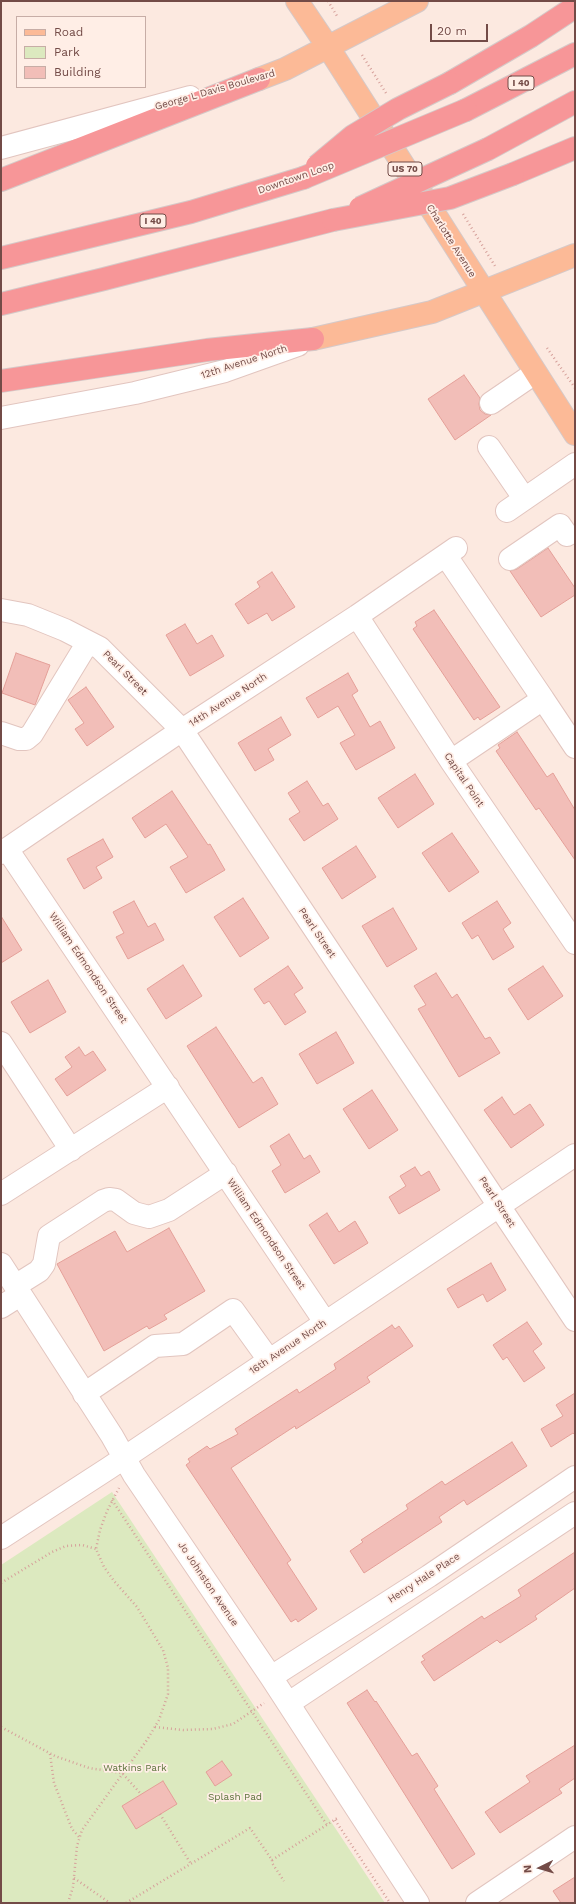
<!DOCTYPE html>
<html>
<head>
<meta charset="utf-8">
<style>
  body { margin:0 }
  #map { position:relative; width:576px; height:1904px; overflow:hidden; background:#fce9e0; font-family:"Work Sans",sans-serif }
  canvas { display:block }
  .frame { position:absolute; inset:0; border:2px solid #734b47; pointer-events:none }
  .legend { position:absolute; left:16px; top:16px; width:130px; height:72px; box-sizing:border-box; background:#ffeee6; border:1px solid #c7ada6; margin:0; padding:5px 7px; list-style:none; font-size:12px; color:#734b47 }
  .legend li { display:flex; align-items:center; gap:8px; height:20px }
  .legend b { width:20px; border:1px solid #c7ada6 }
  .north { position:absolute; left:520px; top:1848px; width:40px; height:40px; -webkit-text-stroke:3px #ffeee6; paint-order:stroke; rotate:265deg; font-size:11px; font-weight:700; line-height:16px; text-align:center; color:#734b47 }
  .north::after { content:''; display:block; margin:auto; width:14px; height:18px; background:#734b47; clip-path:polygon(50% 0,100% 100%,50% 72%,0 100%) }
  .scale { position:absolute; left:430px; top:24px; width:58px; height:18px; box-sizing:border-box; border:2px solid #734b47; border-top:0; padding-left:5px; font-size:12px; line-height:14px; white-space:nowrap; color:#734b47; -webkit-text-stroke:3px #ffeee6; paint-order:stroke }
</style>
</head>
<body>
<div id="map">
<canvas width="576" height="1904"></canvas>
<div class="frame"></div>
<ul class="legend">
<li><b style="height:5px;background:#fcba97"></b>Road</li>
<li><b style="height:11px;background:#dce9bf"></b>Park</li>
<li><b style="height:11px;background:#f2beb8"></b>Building</li>
</ul>
<div class="north">N</div>
<div class="scale">20 m</div>
</div>
<script>
const g = document.querySelector('canvas').getContext('2d');
g.lineJoin = 'round';
function fillPath(path, color) { g.fillStyle = color; g.fill(path, 'evenodd'); }
const poly = rows => new Path2D(rows.map(r => 'M' + r).join(''));
function trace(path, color, width, dash) { g.strokeStyle = color; g.lineWidth = width; g.lineCap = dash ? 'butt' : 'round'; g.setLineDash(dash || []); g.stroke(path); }
function drawText(font, color, halo, rows, align = 'center') {
  g.font = font + ' "Work Sans",sans-serif'; g.lineWidth = 3.5; g.setLineDash([]); g.textBaseline = 'middle'; g.strokeStyle = halo; g.fillStyle = color; for (const [text, x, y, turn = 0] of rows) {
    g.save(); g.translate(x, y); g.rotate((+turn || 0) * Math.PI / 180); g.textAlign = isNaN(turn) ? turn : align; if (halo) g.strokeText(text, 0, 0); g.fillText(text, 0, 0); g.restore();
  }
}
const green = poly([
  [112,1492,385,1903,1,1903,1,1565]
]);
const building = poly([
  [464,375,480,398,479,404,480,410,485,414,491,415,455,440,428,399,464,375],
  [548,548,575,588,575,595,541,617,510,571,517,569,548,548],
  [272,572,295,607,272,621,267,613,248,624,235,604,260,587,257,582,272,572],
  [434,610,500,707,480,720,478,717,474,720,413,629,417,626,415,622,434,610],
  [185,624,197,644,212,635,224,656,190,676,166,635,185,624],
  [16,653,50,665,35,705,2,693,16,653],
  [348,673,358,691,352,695,370,727,380,721,395,748,356,770,340,743,355,735,338,706,318,718,306,698,348,673],
  [86,687,114,727,87,746,75,729,84,723,68,700,86,687],
  [281,717,291,735,268,749,274,760,255,771,238,743,281,717],
  [517,732,547,777,553,773,575,810,575,860,539,808,536,810,496,751,500,748,498,745,517,732],
  [415,774,434,804,398,828,378,798,415,774],
  [307,781,323,806,328,803,338,819,304,841,289,819,300,812,288,793,307,781],
  [172,791,208,845,210,844,225,870,186,893,170,867,188,857,166,824,145,838,132,818,172,791],
  [452,833,479,872,449,892,422,853,452,833],
  [103,839,113,857,96,867,102,878,84,889,67,859,103,839],
  [356,846,376,877,342,899,322,868,356,846],
  [243,898,269,938,240,957,214,917,243,898],
  [134,901,148,927,155,923,164,940,128,959,116,937,124,933,113,912,134,901],
  [497,901,511,923,503,929,514,947,493,960,478,935,472,939,462,923,497,901],
  [393,908,417,949,387,967,362,926,393,908],
  [1,916,22,950,1,963,1,916],
  [183,965,202,996,166,1019,147,989,183,965],
  [288,966,303,988,294,994,306,1012,285,1025,269,1001,264,1004,254,989,288,966],
  [543,966,563,996,528,1020,508,989,543,966],
  [436,973,452,998,457,994,485,1039,490,1037,500,1053,459,1077,418,1009,426,1005,414,986,436,973],
  [48,980,66,1012,30,1033,11,1002,48,980],
  [216,1027,253,1083,262,1077,278,1104,239,1128,187,1046,216,1027],
  [336,1032,354,1063,317,1084,299,1054,336,1032],
  [79,1047,85,1056,93,1051,106,1070,67,1096,55,1079,72,1067,65,1057,79,1047],
  [372,1090,398,1130,369,1149,343,1109,372,1090],
  [502,1097,514,1115,530,1104,544,1125,511,1148,484,1110,502,1097],
  [289,1134,304,1159,310,1155,320,1172,285,1193,272,1171,281,1165,270,1146,289,1134],
  [415,1167,421,1176,429,1171,440,1190,399,1214,389,1197,406,1186,400,1176,415,1167],
  [327,1213,339,1232,355,1221,368,1243,334,1264,309,1225,327,1213],
  [169,1228,205,1291,164,1315,167,1319,149,1329,147,1326,104,1351,57,1264,115,1231,127,1252,169,1228],
  [491,1263,506,1290,487,1302,483,1294,458,1308,447,1289,491,1263],
  [527,1322,542,1344,533,1351,545,1368,524,1382,507,1357,503,1360,493,1345,527,1322],
  [392,1325,395,1329,399,1326,413,1346,367,1377,370,1382,296,1429,295,1426,231,1468,291,1560,287,1563,317,1609,298,1622,296,1619,291,1622,186,1465,190,1462,188,1459,207,1446,210,1449,238,1434,235,1429,297,1389,299,1393,336,1369,334,1364,392,1325],
  [575,1393,575,1435,573,1433,551,1447,541,1429,563,1416,556,1405,575,1393],
  [512,1442,527,1466,467,1505,464,1500,439,1517,442,1522,364,1573,350,1551,363,1542,361,1540,408,1509,406,1505,442,1481,445,1485,512,1442],
  [575,1552,575,1588,535,1616,537,1619,500,1643,497,1640,434,1681,421,1662,425,1660,422,1656,482,1616,484,1619,521,1596,518,1590,575,1552],
  [367,1690,375,1702,376,1701,412,1756,417,1753,438,1786,434,1789,475,1854,452,1869,347,1703,367,1690],
  [575,1745,575,1778,559,1789,562,1793,500,1833,485,1812,530,1782,526,1776,575,1745],
  [222,1761,232,1775,215,1786,206,1772,222,1761],
  [163,1781,177,1804,136,1829,122,1806,163,1781],
  [575,1877,575,1903,561,1903,553,1891,575,1877]
]);
const path = poly([
  [328,1,337,16],
  [362,55,386,93],
  [463,214,495,266],
  [547,348,575,388],
  [112,1500,327,1825],
  [1,1583,52,1552,66,1546,82,1545,96,1549],
  [1,1727,55,1756,89,1768,122,1773,141,1794],
  [155,1727,183,1730,213,1729,233,1724,264,1703],
  [50,1754,54,1783,72,1829,79,1837],
  [160,1814,191,1864],
  [335,1820,390,1903],
  [272,1860,339,1817],
  [74,1878,110,1903],
  [68,1903,73,1887,77,1846,82,1830,147,1740,159,1720,168,1694,168,1668,163,1650,137,1607,114,1581,104,1567,96,1549,100,1530,107,1511,119,1488],
  [126,1903,250,1828,272,1860,272,1863,284,1881]
]);
const minor = poly([
  [1,148,190,97],
  [491,403,535,373],
  [1,418,135,393,225,371,298,345],
  [489,447,524,498],
  [507,511,575,464],
  [446,556,543,699,451,761],
  [510,559,560,525,567,535],
  [1,610,28,615,65,630,100,648,182,730,575,1320],
  [357,616,451,761,575,943],
  [543,699,575,747],
  [1,733,19,739,26,739,32,734,88,642],
  [7,849,325,1322],
  [1,853,182,730,357,616,456,548],
  [1,1043,71,1150],
  [1,1194,168,1087],
  [1,1264,112,1436,134,1475,271,1677,418,1903],
  [15,1286,39,1271,44,1264,49,1236,103,1201,109,1199,116,1200,134,1213,149,1217,169,1210,226,1173],
  [1,1307,20,1295],
  [84,1394,155,1346,183,1344,233,1310,269,1360],
  [1,1538,109,1468,575,1155],
  [271,1677,429,1576,575,1477],
  [289,1703,575,1513],
  [477,1903,575,1837]
]);
const major = poly([
  [297,1,328,47,575,434],
  [259,79,285,69,417,1],
  [313,339,432,312,575,255]
]);
const highway = poly([
  [450,83,531,36,575,7],
  [466,110,575,54],
  [488,149,575,102],
  [513,174,575,148],
  [1,180,259,79],
  [1,258,191,212,303,178],
  [1,304,104,279,333,220],
  [1,381,207,350,313,339]
]);
const highwayBridge = poly([
  [317,166,353,136,398,109,450,83],
  [303,178,466,110],
  [360,208,488,149],
  [333,220,450,198,513,174]
]);
const shields = [
  [521,83,26],
  [405,169,34],
  [153,221,26]
];
const shieldNames = [
  ["I 40",521,83],
  ["US 70",405,169],
  ["I 40",153,221]
];
const streetNames = [
  ["George L Davis Boulevard",215,90,-16],
  ["Downtown Loop",296,178,-19],
  ["Charlotte Avenue",451,241,58],
  ["12th Avenue North",244,362,-18],
  ["Pearl Street",125,673,45],
  ["14th Avenue North",228,700,-33],
  ["Capital Point",464,780,56],
  ["Pearl Street",317,933,56],
  ["William Edmondson Street",88,968,56],
  ["Pearl Street",497,1202,57],
  ["William Edmondson Street",266,1234,56],
  ["16th Avenue North",288,1347,-34],
  ["Henry Hale Place",424,1578,-33],
  ["Jo Johnston Avenue",208,1584,56]
];
const parkNames = [
  ["Watkins Park",135,1768],
  ["Splash Pad",235,1797]
];
fillPath(green, '#dce9bf');
fillPath(building, '#f2beb8');
trace(building, '#e49f98', 1);
trace(minor, '#e2c5bf', 24);
trace(major, '#d5c9c8', 24);
trace(highway, '#d5c9c8', 24);
trace(path, '#d6a19b', 2.5, [1, 3]);
trace(minor, '#fff', 22);
trace(major, '#fcba97', 22);
trace(highway, '#f79698', 22);
trace(highwayBridge, '#d5c9c8', 24, []);
trace(highwayBridge, '#f79698', 22);
for (const [x, y, w] of shields) { const box = new Path2D(); box.roundRect(x - w / 2, y - 7, w, 14, 3); g.fillStyle = '#ffeee6'; g.fill(box); trace(box, '#734b47', 1); }
drawText('bold 9px', '#734b47', null, shieldNames);
drawText('10px', '#734b47', '#ffeee6', streetNames);
drawText('10px', '#5d733d', '#ffeee6', parkNames);
</script>
</body>
</html>
